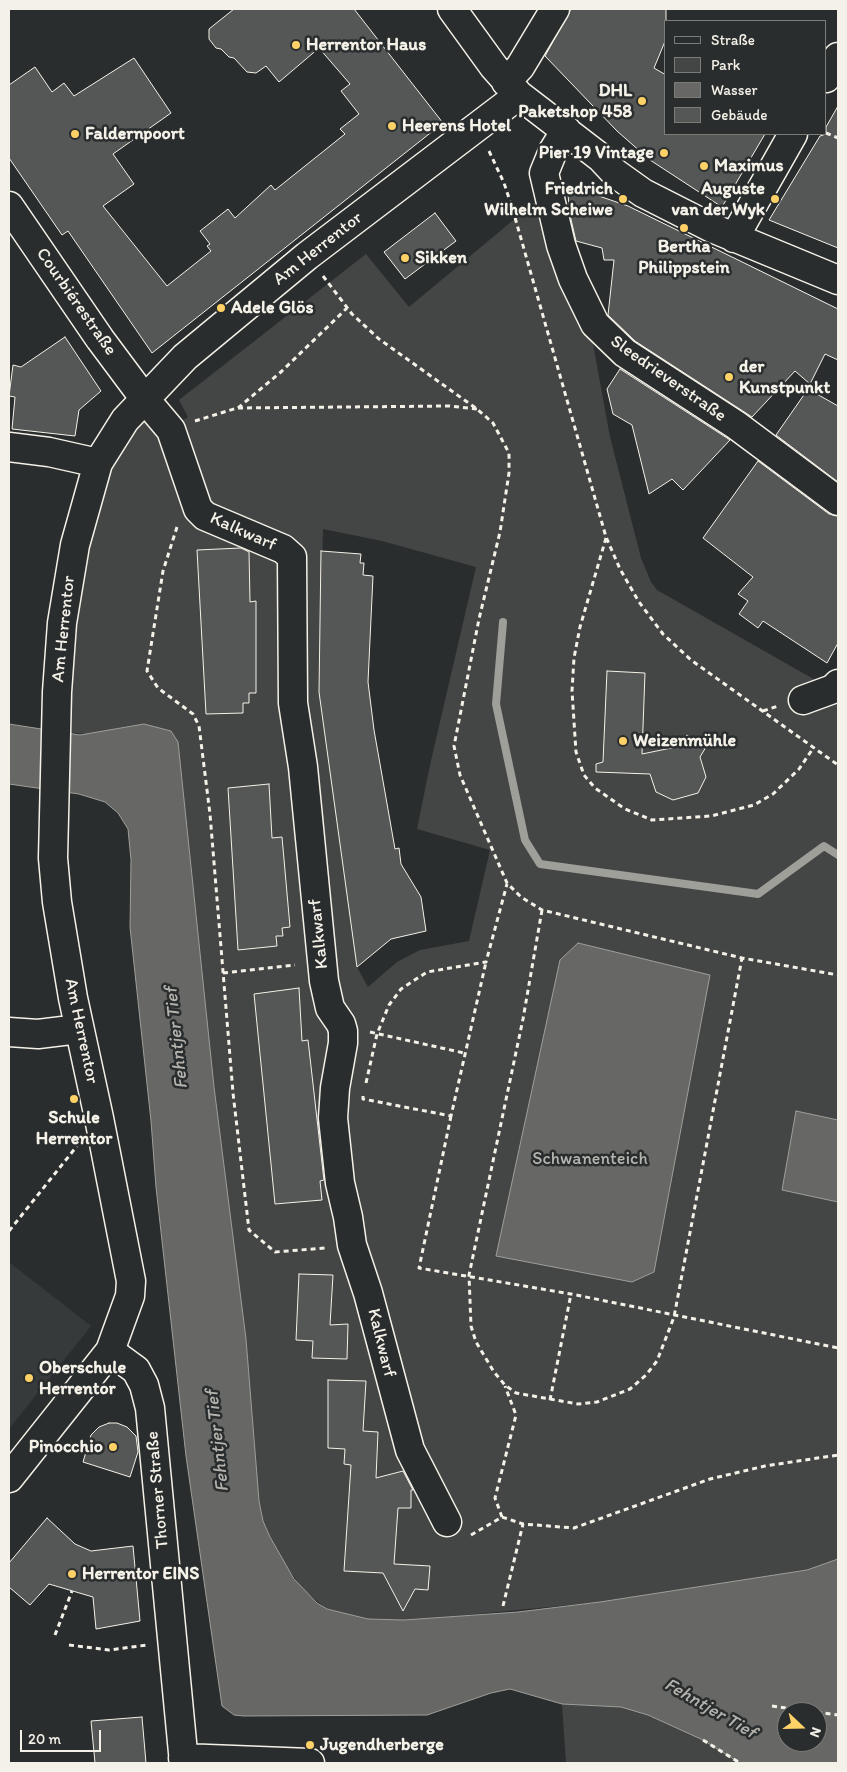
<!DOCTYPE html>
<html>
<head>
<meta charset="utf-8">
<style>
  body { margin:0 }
  #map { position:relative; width:847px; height:1772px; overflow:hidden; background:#2a2d2e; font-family:Itim,sans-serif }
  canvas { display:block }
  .frame { position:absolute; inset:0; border:10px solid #f4f1e8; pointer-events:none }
  .legend { position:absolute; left:664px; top:20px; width:162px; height:115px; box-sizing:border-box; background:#2a2d2e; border:1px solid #7b7b78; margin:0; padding:6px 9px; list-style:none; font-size:15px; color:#f4f1e8 }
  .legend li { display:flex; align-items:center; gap:10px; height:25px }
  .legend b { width:25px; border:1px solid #7b7b78 }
  .north { position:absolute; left:777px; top:1702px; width:50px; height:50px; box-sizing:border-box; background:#2a2d2e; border:1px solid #7b7b78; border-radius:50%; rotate:111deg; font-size:14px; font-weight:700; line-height:20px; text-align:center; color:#f4f1e8 }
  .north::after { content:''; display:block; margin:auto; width:18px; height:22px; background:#ffd166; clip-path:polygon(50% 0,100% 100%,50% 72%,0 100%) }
  .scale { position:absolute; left:20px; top:1730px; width:81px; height:22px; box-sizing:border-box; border:2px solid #f4f1e8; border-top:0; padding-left:6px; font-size:15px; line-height:18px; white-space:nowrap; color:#f4f1e8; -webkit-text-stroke:4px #2a2d2e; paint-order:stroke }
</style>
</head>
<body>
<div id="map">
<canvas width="847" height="1772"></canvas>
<div class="frame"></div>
<ul class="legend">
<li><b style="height:6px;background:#2a2d2e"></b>Straße</li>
<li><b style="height:14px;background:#444645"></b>Park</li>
<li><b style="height:14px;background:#676866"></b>Wasser</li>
<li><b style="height:14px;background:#555756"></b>Gebäude</li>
</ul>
<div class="north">N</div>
<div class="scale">20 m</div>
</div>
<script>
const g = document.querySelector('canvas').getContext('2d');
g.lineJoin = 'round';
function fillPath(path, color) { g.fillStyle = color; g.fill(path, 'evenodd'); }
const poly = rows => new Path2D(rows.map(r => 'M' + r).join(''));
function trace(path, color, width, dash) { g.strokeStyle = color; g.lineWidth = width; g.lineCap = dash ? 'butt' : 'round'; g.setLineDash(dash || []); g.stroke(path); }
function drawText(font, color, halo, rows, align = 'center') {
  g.font = font + ' Itim,sans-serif'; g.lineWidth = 5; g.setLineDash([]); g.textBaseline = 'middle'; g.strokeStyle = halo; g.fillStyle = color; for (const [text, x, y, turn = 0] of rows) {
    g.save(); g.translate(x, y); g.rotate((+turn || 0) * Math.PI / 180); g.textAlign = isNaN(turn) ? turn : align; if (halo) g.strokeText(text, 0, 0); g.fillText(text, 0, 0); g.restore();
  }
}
const built = poly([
  [9,1262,91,1326,9,1429]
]);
const green = poly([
  [547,192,587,311,610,437,641,558,651,582,657,590,838,693,838,1559,807,1570,600,1602,446,1617,404,1620,368,1619,327,1609,303,1590,277,1552,263,1521,259,1501,246,1339,214,1087,178,742,144,724,87,734,56,731,87,503,144,398,171,429,188,417,179,400,366,254,409,307],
  [323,529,382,541,476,567,430,765,417,829,490,850,469,941,420,950,397,962,368,987,357,967,319,692],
  [562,1704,621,1707,648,1715,703,1740,740,1763,566,1763]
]);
const water = poly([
  [9,724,80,735,144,724,171,731,178,742,214,1087,246,1339,259,1501,263,1521,270,1537,294,1579,317,1603,327,1609,368,1619,404,1620,518,1612,600,1602,807,1570,838,1559,838,1763,740,1763,703,1740,648,1715,621,1707,562,1704,510,1689,491,1693,427,1715,244,1716,234,1715,222,1706,186,1456,156,1187,151,1121,130,927,131,860,128,829,118,813,105,802,79,794,9,784,9,724],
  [787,1712,817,1712,817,1742,787,1742,787,1712],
  [578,943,710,975,654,1272,632,1282,496,1256,560,960,578,943],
  [796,1111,838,1120,838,1202,782,1190,796,1111]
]);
const stream = poly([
  [503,622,496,704,525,840,540,864,758,894,824,846,838,855]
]);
const building = poly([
  [234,9,354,9,443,123,152,353,68,231,62,235,9,158,9,85,35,67,52,92,64,83,74,96,134,58,171,113,113,154,134,184,103,206,167,286,211,251,207,246,210,244,200,231,228,209,235,218,271,185,275,190,345,134,340,129,359,114,341,91,350,84,319,48,279,82,266,66,256,73,247,72,234,58,229,57,221,49,216,48,209,39,209,29,234,9],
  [571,9,666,9,666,39,654,68,666,75,666,134,765,134,722,207,650,160,617,131,545,56,571,9],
  [838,106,838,248,769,220,820,136,826,134,826,127,838,106],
  [567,185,628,206,838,309,838,360,825,354,810,384,795,371,752,417,635,341,608,315,614,260,604,260,602,248,576,241,570,215,567,185],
  [435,213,456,241,405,279,384,252,435,213],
  [65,337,101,391,79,410,75,436,12,429,15,397,9,396,13,365,21,367,65,337],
  [620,369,730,440,683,490,672,479,649,494,632,425,613,414,607,389,620,369],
  [808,389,838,406,838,482,776,435,808,389],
  [758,461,829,514,838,516,838,643,827,663,763,621,758,628,739,614,748,601,738,594,753,577,703,538,758,461],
  [241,548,249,552,250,602,256,601,256,693,249,693,249,703,243,703,243,713,206,714,197,550,241,548],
  [321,551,361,554,360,563,364,563,363,575,373,576,368,682,374,730,395,849,399,848,401,864,421,897,426,931,391,939,357,967,319,692,321,551],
  [607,671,645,673,642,754,681,746,687,735,706,747,700,757,706,777,698,793,673,800,656,792,650,774,596,772,596,764,603,762,607,671],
  [269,784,272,838,282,837,290,927,282,928,283,936,276,936,277,946,238,950,228,788,269,784],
  [299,988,302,1041,308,1040,323,1172,324,1180,320,1181,322,1200,275,1204,254,994,299,988],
  [299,1274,333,1275,330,1325,348,1324,347,1359,312,1358,313,1341,296,1340,299,1274],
  [328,1380,366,1381,363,1431,378,1432,376,1478,403,1471,413,1490,411,1490,411,1508,398,1508,394,1564,430,1566,428,1590,415,1589,403,1611,383,1573,344,1571,351,1465,344,1464,345,1449,328,1448,328,1380],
  [109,1423,117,1423,127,1427,136,1436,138,1452,130,1477,83,1462,91,1435,99,1427,109,1423],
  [47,1518,75,1544,91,1551,133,1546,140,1621,96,1629,93,1597,49,1584,30,1605,9,1587,9,1563,47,1518],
  [142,1717,146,1763,95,1763,91,1721,142,1717]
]);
const path = poly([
  [826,133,838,138],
  [489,151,504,183,512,207,606,537,620,569,639,602,663,634,691,660,838,765],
  [323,276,352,314,379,339,477,409,493,423,509,453,509,473,500,532,479,619,454,746,460,775,507,883,521,897,542,910,742,958,838,975],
  [238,408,282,371,347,308],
  [195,421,237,408,449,406,477,409],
  [177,527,163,571,147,671,158,688,193,714,199,726,210,814,233,1093,249,1230,275,1252,325,1248],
  [606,538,580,627,574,658,572,691,576,752,584,775,595,788,625,809,652,820,711,816,754,805,773,794,799,769,814,747],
  [763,711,778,706],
  [542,910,523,1019,469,1275,471,1326,476,1342,494,1372,505,1385,516,1393,578,1404,597,1402,630,1389,646,1375,657,1361,674,1317,742,958],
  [223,973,295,965],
  [370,1032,464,1053],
  [366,1083,377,1034,389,1005,401,989,427,972,486,962,507,884],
  [363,1096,363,1099,451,1116,486,962],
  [451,1116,419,1268,571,1294,838,1348],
  [9,1231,77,1146],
  [550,1400,571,1294],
  [502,1517,495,1498,516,1415,505,1386],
  [471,1535,502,1517,523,1524,574,1528,710,1479,765,1466,838,1455],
  [503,1606,523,1524],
  [55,1635,72,1591],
  [69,1645,109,1650,147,1645],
  [772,1706,838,1715],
  [703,1740,740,1763]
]);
const minor = poly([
  [452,9,494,67,519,95,601,158,615,173,643,193,712,228,838,280],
  [826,78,838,57],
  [506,82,520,67,555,9],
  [566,130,553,151,544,173,561,245,573,279,595,324,625,353,736,425,838,501],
  [9,206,100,339,144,398,171,430,198,509,205,516,283,549,292,557,293,703,303,767,324,981,330,1008,341,1024,343,1031,343,1043,335,1088,333,1118,340,1183,348,1217,352,1245,368,1293,410,1450,447,1522],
  [734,238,793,134],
  [9,447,49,452,98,463],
  [803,700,833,689,838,684],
  [9,1032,38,1034,79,1029],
  [110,1351,136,1370,144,1385,150,1408,184,1763],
  [9,1478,110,1351,130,1296,131,1281,99,1118,73,998,57,902,53,858,57,692,62,623,75,545,98,463,125,420,185,357,307,256,519,95],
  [183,1758,310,1763]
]);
const markers = [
  [296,45,5,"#ffd166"],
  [642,101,5,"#ffd166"],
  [392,126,5,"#ffd166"],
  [75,134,5,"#ffd166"],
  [664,153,5,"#ffd166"],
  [704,166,5,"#ffd166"],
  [623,199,5,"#ffd166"],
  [775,199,5,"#ffd166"],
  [684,228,5,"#ffd166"],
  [405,258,5,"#ffd166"],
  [221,308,5,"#ffd166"],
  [729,377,5,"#ffd166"],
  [623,741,5,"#ffd166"],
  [74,1099,5,"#ffd166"],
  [29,1378,5,"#ffd166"],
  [113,1447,5,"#ffd166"],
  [72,1574,5,"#ffd166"],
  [310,1745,5,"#ffd166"]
];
const poiNames = [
  ["Herrentor Haus",306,45],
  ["DHL",632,91,"right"],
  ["Paketshop 458",632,112,"right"],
  ["Heerens Hotel",402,126],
  ["Faldernpoort",85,134],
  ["Pier 19 Vintage",654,153,"right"],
  ["Maximus",714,166],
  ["Friedrich",613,189,"right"],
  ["Wilhelm Scheiwe",613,210,"right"],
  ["Auguste",765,189,"right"],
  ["van der Wyk",765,210,"right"],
  ["Bertha",684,247,"center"],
  ["Philippstein",684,268,"center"],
  ["Sikken",415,258],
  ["Adele Glös",231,308],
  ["der",739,367],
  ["Kunstpunkt",739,388],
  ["Weizenmühle",633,741],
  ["Schule",74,1118,"center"],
  ["Herrentor",74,1139,"center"],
  ["Oberschule",39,1368],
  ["Herrentor",39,1389],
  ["Pinocchio",103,1447,"right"],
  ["Herrentor EINS",82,1574],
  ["Jugendherberge",320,1745]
];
const streetNames = [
  ["Am Herrentor",318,249,-38],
  ["Courbiérestraße",76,302,55],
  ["Sleedrieverstraße",668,379,35],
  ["Kalkwarf",243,532,24],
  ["Am Herrentor",64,629,-84],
  ["Kalkwarf",319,934,-96],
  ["Am Herrentor",81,1031,78],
  ["Kalkwarf",381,1343,76],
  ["Thorner Straße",158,1490,-95]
];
const parkNames = [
  ["Schwanenteich",590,1159]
];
const waterNames = [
  ["Fehntjer Tief",177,1038,-96],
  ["Fehntjer Tief",218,1441,-96],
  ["Fehntjer Tief",710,1709,30]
];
fillPath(built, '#373a3a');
fillPath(green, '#444645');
fillPath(water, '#676866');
trace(water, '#9f9f9a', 1);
trace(stream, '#9f9f9a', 8);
fillPath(building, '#555756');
trace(building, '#f4f1e8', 1);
trace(minor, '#f4f1e8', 31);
trace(path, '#f4f1e8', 3, [5, 4]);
trace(minor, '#2a2d2e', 28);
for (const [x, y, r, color] of markers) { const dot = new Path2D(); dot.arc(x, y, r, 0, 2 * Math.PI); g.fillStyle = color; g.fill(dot); trace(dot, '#2a2d2e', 2); }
drawText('bold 18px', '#f4f1e8', '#2a2d2e', poiNames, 'left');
drawText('18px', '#f4f1e8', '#2a2d2e', streetNames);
drawText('18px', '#b6b5af', '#2a2d2e', parkNames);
drawText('italic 19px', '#b5b3ae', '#2a2d2e', waterNames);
</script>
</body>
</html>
